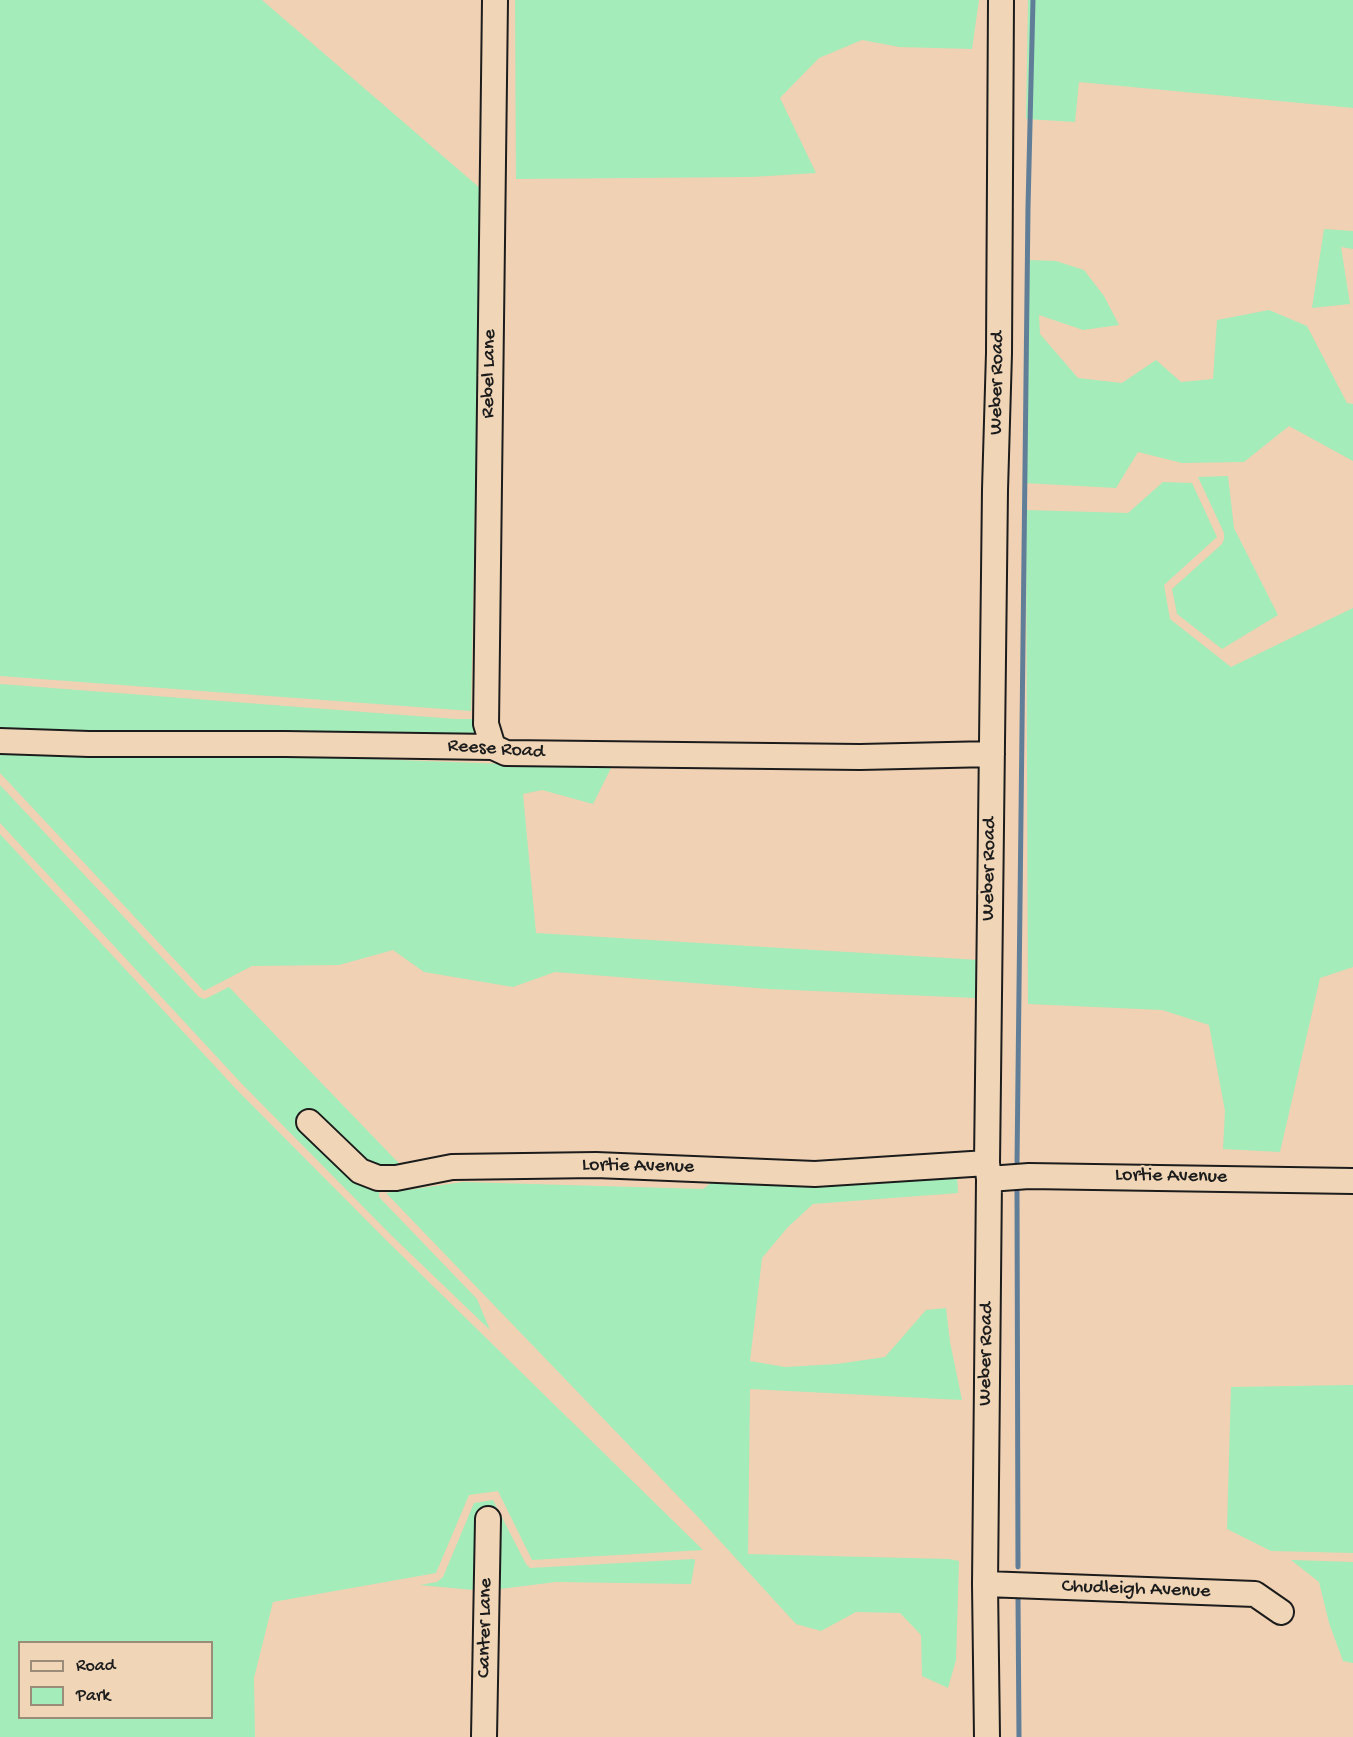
<!DOCTYPE html>
<html>
<head>
<meta charset="utf-8">
<style>
  body { margin:0 }
  #map { position:relative; width:1353px; height:1737px; overflow:hidden; background:#f0d1b3; font-family:"Gochi Hand",sans-serif }
  canvas { display:block }
  .legend { position:absolute; left:18px; top:1641px; width:195px; height:78px; box-sizing:border-box; background:#f0d6b7; border:2px solid #9b8c79; margin:0; padding:8px 10px; list-style:none; font-size:18px; color:#1c1c1c }
  .legend li { display:flex; align-items:center; gap:12px; height:30px }
  .legend b { width:30px; border:2px solid #9b8c79 }
</style>
</head>
<body>
<div id="map">
<canvas width="1353" height="1737"></canvas>
<ul class="legend">
<li><b style="height:8px;background:#f0d6b7"></b>Road</li>
<li><b style="height:16px;background:#a4ecba"></b>Park</li>
</ul>
</div>
<script>
const g = document.querySelector('canvas').getContext('2d');
g.lineJoin = 'round';
function fillPath(path, color) { g.fillStyle = color; g.fill(path, 'evenodd'); }
const poly = rows => new Path2D(rows.map(r => 'M' + r).join(''));
function trace(path, color, width, dash) { g.strokeStyle = color; g.lineWidth = width; g.lineCap = dash ? 'butt' : 'round'; g.setLineDash(dash || []); g.stroke(path); }
function drawText(font, color, halo, rows, align = 'center') {
  g.font = font + ' "Gochi Hand",sans-serif'; g.lineWidth = 4.5; g.setLineDash([]); g.textBaseline = 'middle'; g.strokeStyle = halo; g.fillStyle = color; for (const [text, x, y, turn = 0] of rows) {
    g.save(); g.translate(x, y); g.rotate((+turn || 0) * Math.PI / 180); g.textAlign = isNaN(turn) ? turn : align; if (halo) g.strokeText(text, 0, 0); g.fillText(text, 0, 0); g.restore();
  }
}
const green = poly([
  [0,0,262,0,481,189,471,711,0,676],
  [515,0,979,0,972,49,899,47,862,40,819,58,780,98,816,173,752,177,516,179],
  [1028,0,1353,0,1353,108,1079,82,1075,122,1026,119],
  [1324,229,1353,231,1353,249,1341,247,1350,304,1312,308],
  [1028,260,1056,261,1084,270,1104,296,1119,325,1083,330,1039,315,1040,334,1078,378,1122,383,1156,360,1181,382,1213,379,1217,320,1269,310,1307,326,1347,403,1353,404,1353,461,1289,426,1244,462,1182,463,1138,452,1116,488,1024,483],
  [1228,476,1234,528,1278,615,1222,649,1177,614,1172,589,1222,544,1224,539,1224,533,1198,477],
  [1163,482,1192,483,1217,537,1164,585,1170,619,1231,667,1353,608,1353,967,1320,978,1280,1152,1223,1149,1225,1111,1209,1025,1162,1010,1028,1004,1026,510,1128,513],
  [0,684,455,719,472,719,476,717,493,724,506,755,0,737],
  [0,745,611,768,593,804,542,790,523,794,536,933,979,960,975,998,769,989,555,972,513,987,424,972,393,950,339,965,252,966,204,991,0,773],
  [0,785,199,997,205,999,229,987,415,1180,380,1187,379,1197,477,1299,490,1330,392,1236,242,1084,0,823],
  [0,834,237,1090,388,1242,703,1550,532,1560,498,1491,469,1495,436,1573,273,1602,254,1678,255,1737,0,1737],
  [20,1642,212,1642,212,1718,20,1718],
  [957,1175,958,1193,813,1204,788,1227,762,1258,750,1361,785,1367,837,1364,885,1357,926,1310,946,1308,950,1342,962,1400,750,1389,748,1554,949,1559,959,1561,956,1660,948,1688,922,1676,921,1635,900,1613,856,1612,821,1631,796,1624,698,1517,386,1193,463,1182,703,1189,718,1178],
  [1353,1385,1353,1553,1271,1551,1227,1529,1231,1387],
  [493,1500,526,1564,530,1568,694,1559,695,1561,691,1584,556,1582,484,1591,420,1585,437,1582,443,1577,474,1503],
  [1291,1560,1353,1562,1353,1663,1343,1661,1329,1623,1319,1582]
]);
const stream = poly([
  [1017,1162,1028,207,1033,0],
  [1017,1190,1018,1567],
  [1018,1597,1019,1737]
]);
const minor = poly([
  [0,741,89,744,285,744,493,747,506,753,860,757,992,754],
  [493,747,486,724,495,0],
  [309,1122,360,1171,378,1178,396,1178,452,1167,596,1165,815,1174,987,1163],
  [989,1179,1029,1176,1353,1181],
  [985,1584,1255,1594,1281,1612],
  [484,1737,488,1519],
  [987,1737,985,1584,989,1179,987,1163,995,490,999,353,1001,0]
]);
const streetNames = [
  ["Rebel Lane",490,374,-89],
  ["Weber Road",998,383,-89],
  ["Reese Road",496,750,4],
  ["Weber Road",990,869,-89],
  ["Lortie Avenue",638,1167,1],
  ["Lortie Avenue",1171,1177,1],
  ["Weber Road",987,1354,-89],
  ["Chudleigh Avenue",1136,1590,2],
  ["Canter Lane",486,1628,-89]
];
fillPath(green, '#a4ecba');
trace(stream, '#607e98', 5);
trace(minor, '#1c1c1c', 28);
trace(minor, '#f0d6b7', 24);
drawText('20px', '#1c1c1c', '#f0d6b7', streetNames);
</script>
</body>
</html>
